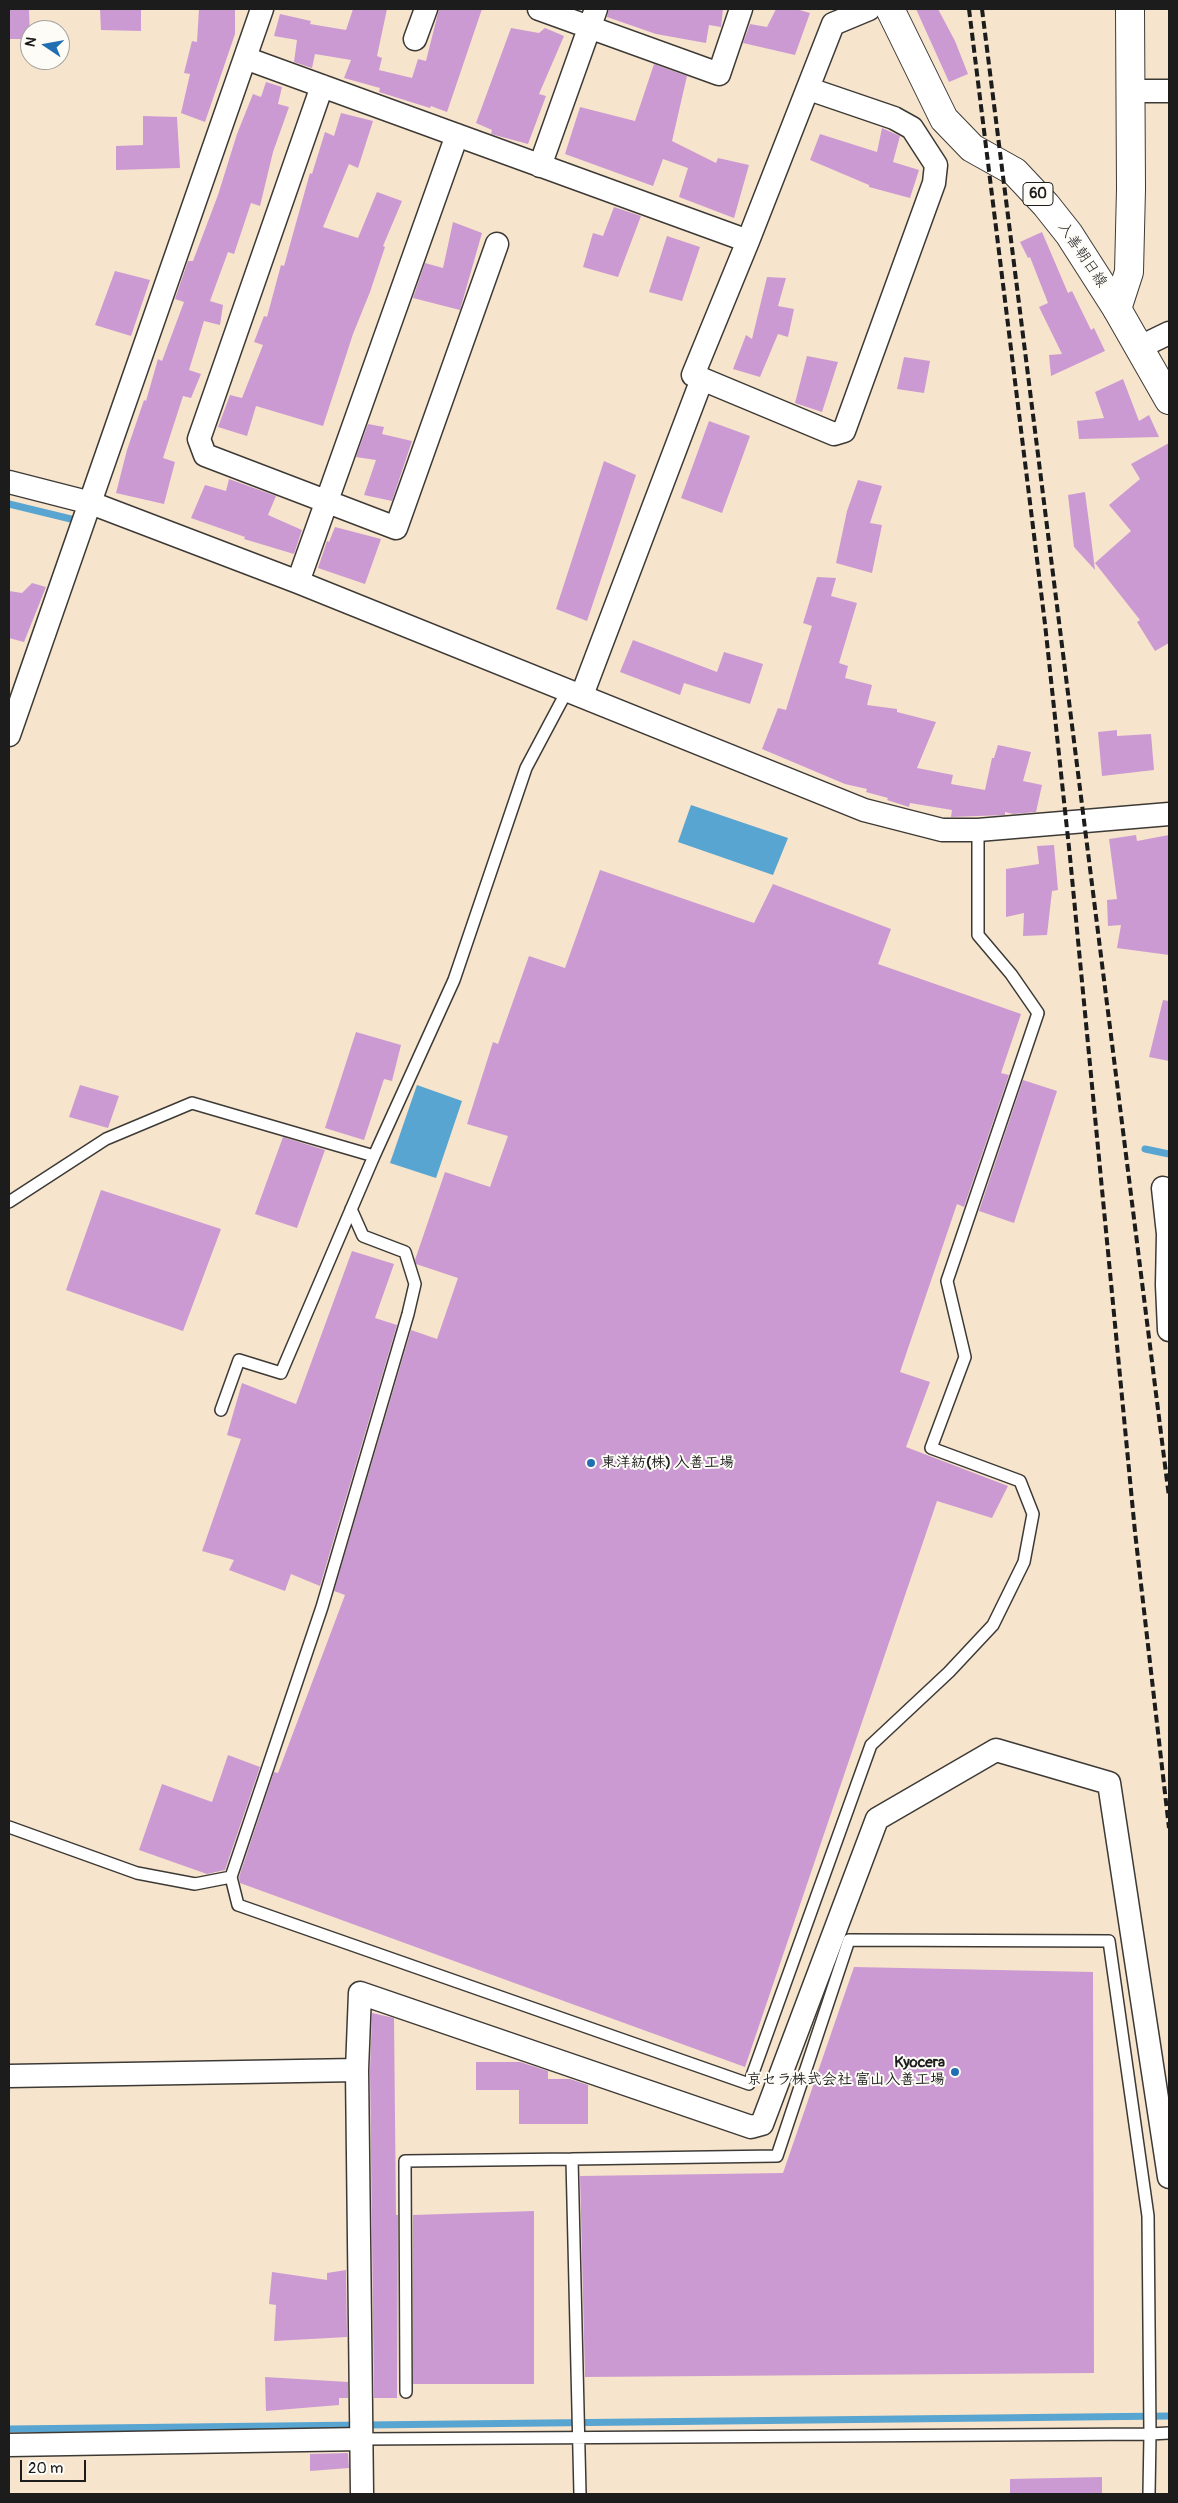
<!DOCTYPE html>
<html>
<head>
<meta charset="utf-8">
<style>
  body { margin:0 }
  #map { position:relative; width:1178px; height:2503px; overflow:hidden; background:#f6e4cc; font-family:Pangolin,sans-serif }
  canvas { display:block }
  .frame { position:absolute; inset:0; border:10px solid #1c1c1c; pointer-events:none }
  .north { position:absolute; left:20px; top:20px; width:50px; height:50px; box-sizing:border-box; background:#fdfcf7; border:1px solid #a3a29f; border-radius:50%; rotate:282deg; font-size:14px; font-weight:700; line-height:20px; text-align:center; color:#1c1c1c }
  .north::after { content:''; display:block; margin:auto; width:18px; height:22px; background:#1f6fb2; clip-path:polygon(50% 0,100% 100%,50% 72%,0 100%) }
  .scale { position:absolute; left:20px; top:2460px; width:66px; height:22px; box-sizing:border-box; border:2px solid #1c1c1c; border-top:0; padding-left:6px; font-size:15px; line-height:18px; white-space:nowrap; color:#1c1c1c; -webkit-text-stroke:4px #fdfcf7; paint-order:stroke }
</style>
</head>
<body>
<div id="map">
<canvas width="1178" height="2503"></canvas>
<div class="frame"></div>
<div class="north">N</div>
<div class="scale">20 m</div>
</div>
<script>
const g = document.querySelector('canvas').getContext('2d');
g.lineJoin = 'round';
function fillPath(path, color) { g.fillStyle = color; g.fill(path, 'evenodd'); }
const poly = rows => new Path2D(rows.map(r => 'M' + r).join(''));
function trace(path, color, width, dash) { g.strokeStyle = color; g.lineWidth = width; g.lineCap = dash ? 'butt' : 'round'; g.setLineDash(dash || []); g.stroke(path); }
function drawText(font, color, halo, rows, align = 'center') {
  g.font = font + ' Pangolin,"Klee One",sans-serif'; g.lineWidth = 4; g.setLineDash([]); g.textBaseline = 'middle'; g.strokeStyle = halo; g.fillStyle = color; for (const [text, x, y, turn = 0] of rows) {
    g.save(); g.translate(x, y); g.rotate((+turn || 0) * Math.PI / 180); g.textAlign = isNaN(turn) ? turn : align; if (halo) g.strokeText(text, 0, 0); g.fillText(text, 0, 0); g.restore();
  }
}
const water = poly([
  [691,805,788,838,773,875,678,842],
  [417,1085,462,1101,436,1178,390,1163]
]);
const stream = poly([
  [9,504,75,520],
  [1145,1149,1169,1154],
  [9,2429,1169,2416]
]);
const building = poly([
  [9,9,29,9,30,39,9,39],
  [100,9,141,9,141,31,101,30],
  [199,9,235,9,235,34,205,122,181,113,190,74,184,73,192,41,197,42],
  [353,9,387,9,377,56,382,58,379,70,412,78,418,59,426,61,439,9,482,9,447,112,431,106,430,108,379,92,380,88,344,78,351,60,315,54,312,68,294,62,297,40,274,36,280,14,311,21,310,24,346,30],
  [609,9,723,9,721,27,709,25,706,43,656,34,607,17],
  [776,9,796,9,810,13,795,55,743,43,750,24,767,27],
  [916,9,938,9,955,41,968,74,949,82],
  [511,28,539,33,545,28,564,36,539,94,546,96,528,144,491,134,492,130,476,123],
  [654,64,687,76,672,141,716,163,718,158,749,165,734,218,679,197,688,168,663,159,653,186,565,154,580,107,635,121],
  [266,82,282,87,278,104,289,107,273,152,260,206,251,203,234,254,228,252,210,301,223,305,220,325,204,321,189,370,201,374,191,398,183,396,163,458,175,462,164,504,116,493,127,450,144,400,146,401,158,359,162,361,184,302,175,299,188,261,193,261,218,195,237,134,253,94,261,97],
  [341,113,373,121,358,168,349,164,323,227,358,238,377,192,402,201,383,246,385,247,370,292,353,334,323,426,256,406,247,436,218,427,230,395,242,398,263,345,254,342,264,316,267,317,281,265,284,266,310,173,312,174,325,132,334,136],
  [143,116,177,117,180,168,116,170,116,146,143,145],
  [882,128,900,136,893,162,919,170,910,198,869,187,869,185,810,160,820,134,877,152],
  [614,207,641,216,618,277,583,267,593,233,603,236],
  [453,222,482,233,460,310,413,298,425,263,443,268],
  [1042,232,1068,293,1072,291,1091,330,1094,328,1105,351,1051,376,1049,355,1062,354,1039,307,1048,303,1030,257,1028,258,1020,242],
  [667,236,700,247,682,301,649,292],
  [115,271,150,280,131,336,95,325],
  [767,277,786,278,778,306,794,309,788,337,778,334,760,377,733,369,746,335,752,339],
  [807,356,838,362,822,412,795,403],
  [904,357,930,361,924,393,897,389],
  [1123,379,1139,421,1149,415,1159,437,1079,439,1077,421,1104,418,1095,392],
  [709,421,750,436,722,513,681,498],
  [368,424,384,427,382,434,412,441,392,501,364,495,376,460,356,457],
  [1169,443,1169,643,1155,651,1137,622,1140,620,1095,563,1131,531,1109,505,1140,479,1131,464],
  [604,461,636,475,587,621,556,609],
  [229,479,276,496,268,515,302,530,294,554,244,539,245,537,191,518,205,485,226,491],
  [858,480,882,486,870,523,882,525,872,573,836,563,847,511],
  [1085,492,1091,538,1095,570,1074,547,1068,495],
  [335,527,381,539,365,584,318,568,327,541,329,542],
  [817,577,836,578,831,596,857,603,839,663,848,666,845,678,872,685,867,705,897,709,897,712,936,722,917,768,953,775,951,784,985,790,992,758,994,758,998,745,1031,752,1023,781,1042,785,1036,812,1013,814,1005,812,1005,815,951,817,952,810,910,803,909,807,887,800,888,798,866,792,867,789,845,784,762,749,778,708,786,710,812,626,803,623],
  [32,583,46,587,24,642,9,638,9,591,22,593],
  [633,640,717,672,724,652,763,664,750,704,684,683,680,695,620,672],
  [1117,730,1117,736,1151,734,1154,770,1102,776,1098,732],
  [1136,835,1137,841,1169,835,1169,955,1117,948,1121,925,1108,926,1107,900,1117,899,1109,839],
  [1054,845,1058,890,1052,891,1047,935,1023,936,1024,913,1006,917,1006,869,1039,864,1037,846],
  [600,870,754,923,773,884,891,929,878,964,1021,1014,1001,1073,1009,1075,964,1207,957,1204,900,1372,930,1382,906,1447,1008,1486,992,1518,937,1501,745,2067,240,1883,239,1877,274,1772,278,1773,345,1595,334,1591,411,1330,437,1339,458,1278,416,1264,415,1260,445,1172,490,1187,508,1136,467,1124,493,1042,498,1044,529,956,565,968],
  [1163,1000,1169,1001,1169,1061,1149,1057],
  [356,1032,401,1045,392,1081,384,1079,364,1140,325,1128],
  [1023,1080,1057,1091,1014,1223,979,1211],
  [80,1085,119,1096,108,1128,69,1117],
  [283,1137,325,1150,297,1228,255,1214],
  [101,1190,221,1229,183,1331,66,1290],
  [352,1251,394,1264,375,1318,397,1325,320,1586,291,1574,285,1591,229,1570,234,1560,202,1551,241,1439,227,1435,242,1383,296,1404],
  [228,1755,260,1767,225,1870,207,1874,139,1850,162,1784,212,1802],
  [854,1967,1093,1972,1094,2373,585,2377,580,2176,783,2173],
  [372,2013,394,2018,396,2215,398,2215,397,2398,374,2398,370,2070],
  [476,2062,520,2062,548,2071,548,2079,570,2079,588,2085,588,2124,519,2124,519,2090,476,2090],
  [534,2211,534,2384,413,2384,413,2215],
  [346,2270,347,2337,274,2341,276,2305,269,2304,272,2272,327,2280,327,2273],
  [265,2377,348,2382,348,2398,339,2398,339,2405,266,2411],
  [348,2453,349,2468,310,2471,310,2454],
  [1102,2477,1102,2494,1010,2494,1010,2479]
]);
const lane = poly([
  [9,1202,106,1139,192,1103,374,1156,454,980,526,768,568,689],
  [221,1410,239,1360,281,1373,374,1156],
  [9,1827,137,1873,195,1884,231,1877,322,1607,408,1314,415,1284,405,1252,363,1236,351,1209],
  [231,1877,238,1905,749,2084,871,1745,949,1672,993,1625,1024,1562,1033,1514,1020,1481,931,1448,965,1357,947,1281,1038,1013,1011,974,978,935,978,830],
  [406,2392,405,2161,572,2159],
  [362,2439,1150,2434,1149,2494],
  [580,2494,572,2159,777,2156,849,1940,1109,1941,1148,2216,1150,2434,1169,2433]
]);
const street = poly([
  [539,9,719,74,741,9],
  [415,39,426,9],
  [245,58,748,241],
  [322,86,199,439,205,455,396,528,497,244],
  [1130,91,1169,91],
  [540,166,596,9],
  [1138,348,1169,333],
  [702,379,834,434,844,431,934,183,936,165,912,128,894,118,809,89],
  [9,482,91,503,298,582,864,810,942,830,978,830,1169,814],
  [298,582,457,135],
  [582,695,702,379,693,375,748,241,833,24,869,9],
  [9,735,262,9],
  [1163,1188,1168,1234,1167,1285,1169,1330],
  [9,2076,357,2070],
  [9,2445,362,2439],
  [362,2494,357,2070,360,1993,751,2127,762,2124,877,1819,996,1750,1109,1783,1169,2177]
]);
const secondary = poly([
  [1117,309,1129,272,1131,189,1130,9]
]);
const primary = poly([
  [890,9,944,119,972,148,1015,172,1046,205,1069,234,1117,309,1169,400]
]);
const rail = poly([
  [969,9,1045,624,1070,857,1135,1532,1169,1828],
  [982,9,1169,1497]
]);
const markers = [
  [591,1463,5,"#1f6fb2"],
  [955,2072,5,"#1f6fb2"]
];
const shields = [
  [1038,194,30]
];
const shieldNames = [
  ["60",1038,194]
];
const streetNames = [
  ["入善朝日線",1082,255,56]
];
const poiNames = [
  ["東洋紡(株) 入善工場",601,1463],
  ["Kyocera",945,2063,"right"],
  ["京セラ株式会社 富山入善工場",945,2080,"right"]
];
fillPath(water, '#58a5d1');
trace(stream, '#58a5d1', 7);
fillPath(building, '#cc9ad3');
trace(lane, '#3d3a36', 14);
trace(street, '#3d3a36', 25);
trace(secondary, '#3d3a36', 30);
trace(primary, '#3d3a36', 30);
trace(lane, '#fff', 11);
trace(street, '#fff', 22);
trace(secondary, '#fff', 28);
trace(primary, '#fff', 28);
trace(rail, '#1c1c1c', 4, [8, 4]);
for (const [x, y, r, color] of markers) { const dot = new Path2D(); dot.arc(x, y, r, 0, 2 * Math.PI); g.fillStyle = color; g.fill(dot); trace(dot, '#fdfcf7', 2); }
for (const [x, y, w] of shields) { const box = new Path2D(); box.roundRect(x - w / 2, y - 11.5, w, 23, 4); g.fillStyle = '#fdfcf7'; g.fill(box); trace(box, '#1c1c1c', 1); }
drawText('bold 14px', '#1c1c1c', null, shieldNames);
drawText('15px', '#1c1c1c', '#fdfcf7', streetNames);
drawText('bold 15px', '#1c1c1c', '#fdfcf7', poiNames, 'left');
</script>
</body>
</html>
